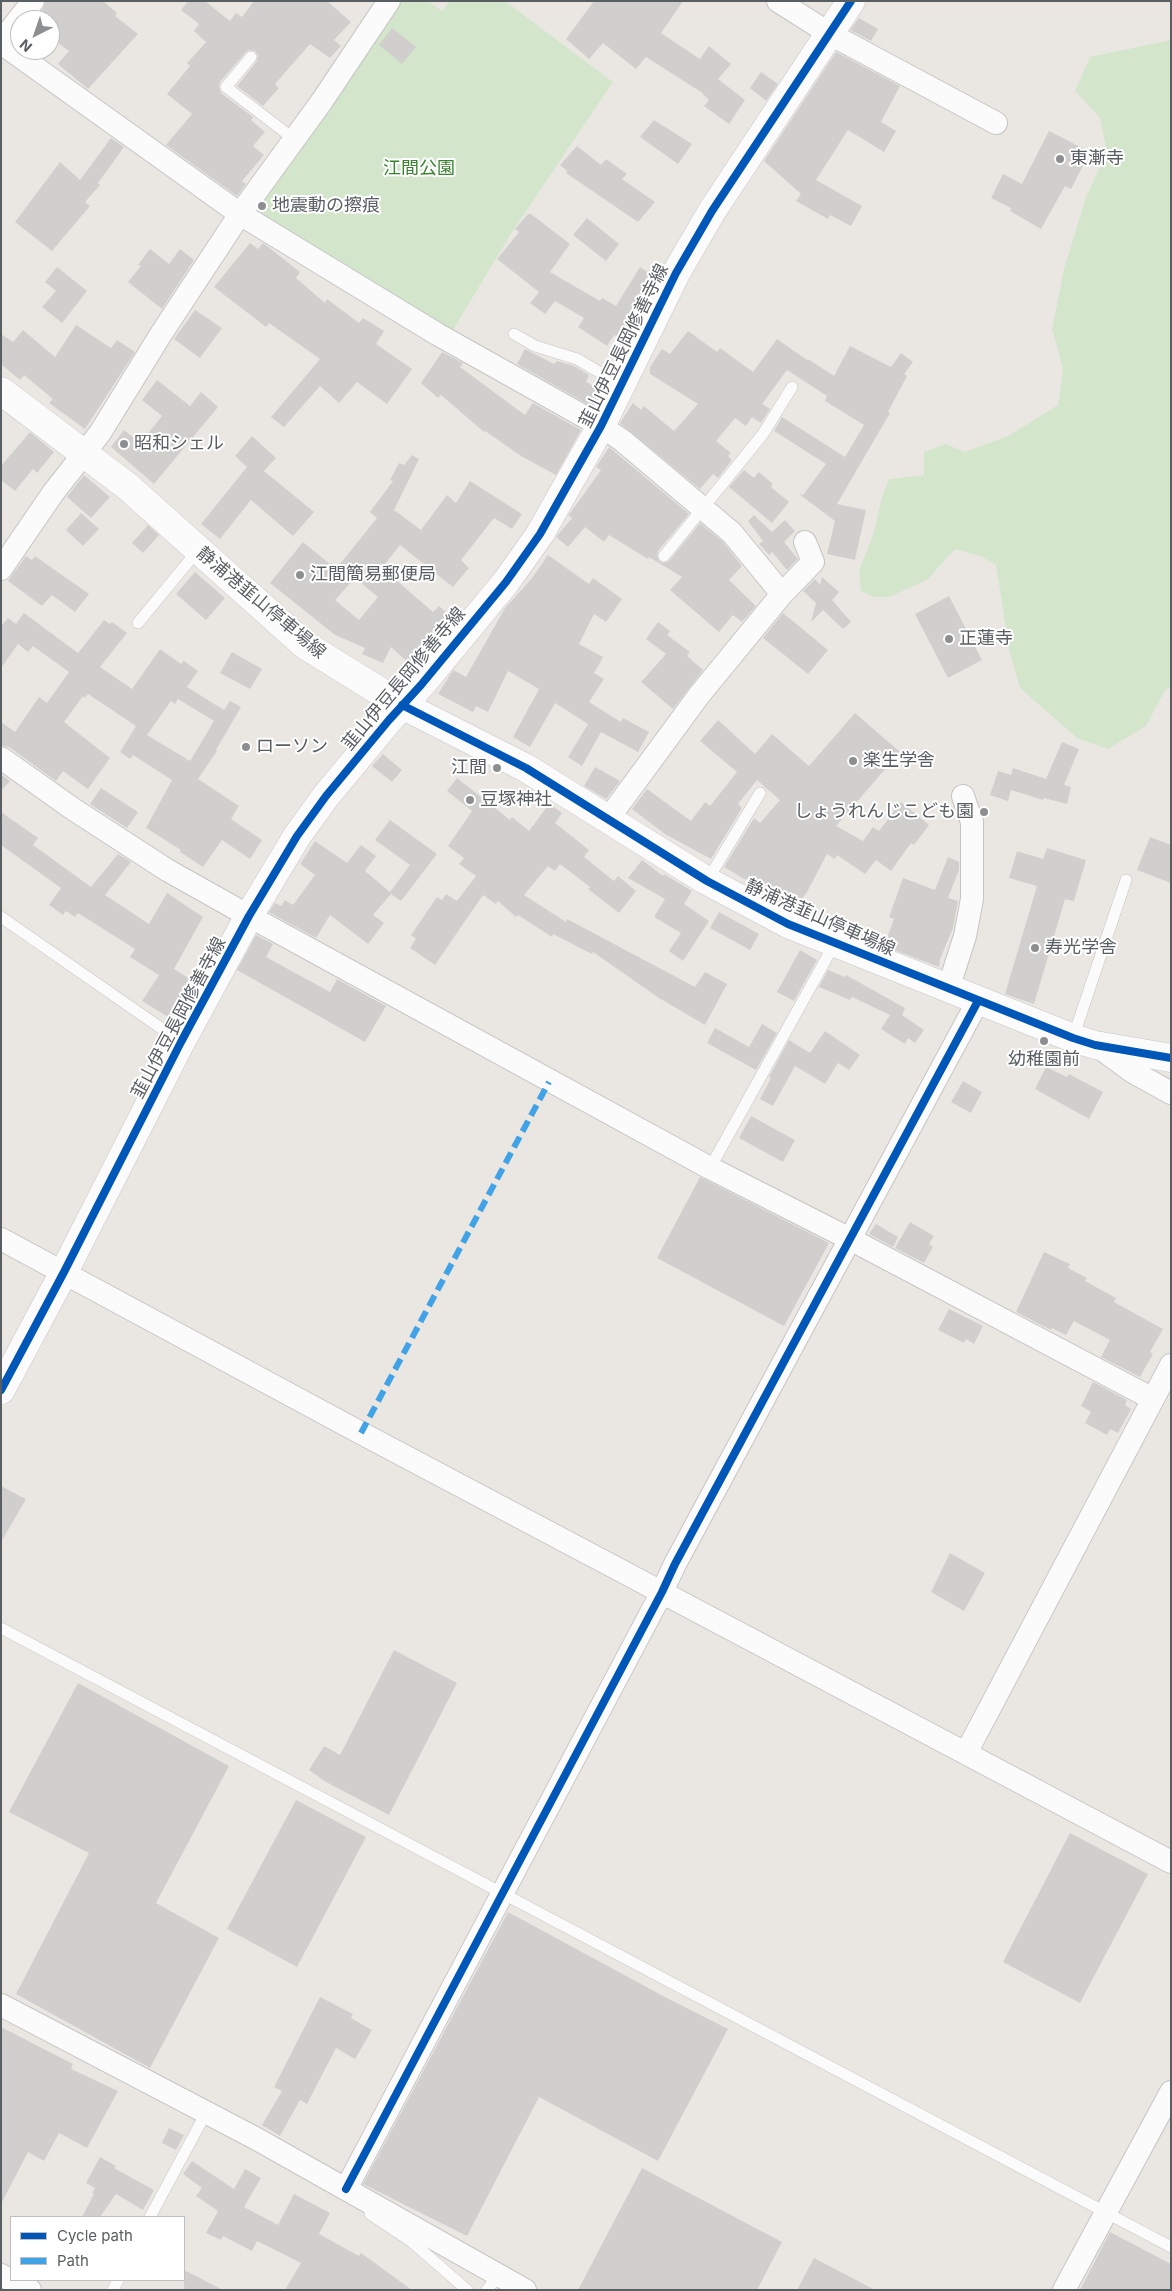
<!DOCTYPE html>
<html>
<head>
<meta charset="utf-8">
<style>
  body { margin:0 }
  #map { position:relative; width:1172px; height:2291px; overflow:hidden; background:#eae7e3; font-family:Inter,sans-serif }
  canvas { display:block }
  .frame { position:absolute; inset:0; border:2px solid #595e62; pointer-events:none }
  .legend { position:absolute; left:10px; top:2216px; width:175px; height:65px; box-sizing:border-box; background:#fff; border:1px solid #bdbfc0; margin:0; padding:6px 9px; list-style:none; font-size:15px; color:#595e62 }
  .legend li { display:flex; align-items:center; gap:10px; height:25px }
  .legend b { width:25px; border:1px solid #bdbfc0 }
  .north { position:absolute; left:10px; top:10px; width:50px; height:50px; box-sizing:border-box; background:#fff; border:1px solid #bdbfc0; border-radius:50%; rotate:221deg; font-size:14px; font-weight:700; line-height:20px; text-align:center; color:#595e62 }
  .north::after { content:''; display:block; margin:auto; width:18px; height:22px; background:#8c8e8f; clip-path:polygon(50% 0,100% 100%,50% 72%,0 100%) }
</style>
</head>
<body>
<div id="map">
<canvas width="1172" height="2291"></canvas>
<div class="frame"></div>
<ul class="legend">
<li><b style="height:6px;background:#0057b8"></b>Cycle path</li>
<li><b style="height:6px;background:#42a2e6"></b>Path</li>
</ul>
<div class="north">N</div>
</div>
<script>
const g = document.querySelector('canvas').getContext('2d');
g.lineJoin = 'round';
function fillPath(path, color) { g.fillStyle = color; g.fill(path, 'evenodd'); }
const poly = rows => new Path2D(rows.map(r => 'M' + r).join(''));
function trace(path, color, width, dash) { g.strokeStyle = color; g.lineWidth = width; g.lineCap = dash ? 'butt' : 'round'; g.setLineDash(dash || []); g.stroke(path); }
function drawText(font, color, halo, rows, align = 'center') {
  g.font = font + ' Inter,"Noto Sans JP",sans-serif'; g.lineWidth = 4; g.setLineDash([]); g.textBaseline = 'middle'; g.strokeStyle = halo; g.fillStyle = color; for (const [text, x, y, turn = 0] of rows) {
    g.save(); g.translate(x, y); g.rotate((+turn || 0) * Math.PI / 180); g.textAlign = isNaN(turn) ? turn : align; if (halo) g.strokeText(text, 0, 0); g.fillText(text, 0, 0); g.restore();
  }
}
const green = poly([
  [400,1,428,1,442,11,450,1,505,1,613,82,512,232,453,330,269,221,270,220,252,207],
  [1171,40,1171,688,1165,690,1146,726,1108,749,1077,738,1020,688,1009,649,996,565,980,556,955,549,927,580,889,597,874,597,861,591,859,571,874,532,881,500,889,479,924,475,924,452,946,444,965,452,1008,436,1058,405,1063,369,1052,329,1064,269,1086,197,1107,152,1100,118,1075,91,1090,57]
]);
const building = poly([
  [46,1,103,1,117,13,115,16,138,34,88,89,58,64,69,51,50,37,50,20,35,20,43,9],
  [188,1,205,1,230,21,236,13,242,17,254,1,327,1,351,22,334,40,341,46,330,58,310,44,275,84,279,88,263,106,237,86,257,61,258,55,255,51,249,50,246,52,220,82,219,86,221,93,253,117,251,120,265,132,253,146,264,155,242,181,246,184,237,196,166,145,192,114,167,94,190,66,187,63,206,42,194,31,199,24,181,10],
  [594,1,683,1,661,33,700,59,709,46,731,64,718,79,745,100,729,124,704,106,709,100,701,92,646,57,636,69,603,43,589,59,566,39],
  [859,18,878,29,871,41,850,30],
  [392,28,416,47,402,64,379,45],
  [836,52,900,86,881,122,896,131,884,152,848,130,816,180,862,206,851,226,830,215,828,219,796,201,801,194,764,161],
  [761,72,778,84,766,101,750,88],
  [654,120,692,144,678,164,640,137],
  [1049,131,1090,152,1071,189,1065,186,1041,229,1010,211,1011,208,991,198,1003,174,1022,184],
  [111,138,124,147,98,183,100,185,85,202,90,206,52,251,15,222,60,162,80,180],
  [577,146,601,165,606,159,627,174,622,179,655,202,638,222,566,173,567,171,560,165],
  [528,214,531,214,570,244,550,272,600,301,602,298,616,306,640,267,654,276,633,308,635,310,618,337,614,335,607,346,578,327,584,318,555,301,545,314,530,303,539,292,497,259,519,232,515,229],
  [587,218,619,244,606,261,573,235],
  [250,243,258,249,263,243,300,272,296,278,325,303,327,299,359,323,363,318,384,331,376,344,412,369,387,404,357,382,339,403,320,386,284,427,271,417,320,359,269,323,266,327,214,287],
  [150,249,169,264,180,249,194,260,162,309,128,282,141,266,138,265],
  [57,267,87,291,62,323,42,307,56,291,45,282],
  [195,310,222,328,200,358,174,339],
  [76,325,111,348,117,340,135,352,85,429,49,403,53,399,24,375,20,380,1,364,1,334,13,342,23,330,55,357],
  [688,331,717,352,720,348,753,372,777,339,807,360,808,359,834,376,850,346,891,367,901,353,913,362,904,374,907,376,888,412,890,413,837,504,866,510,855,560,827,554,835,521,799,494,803,495,826,464,774,431,782,417,845,457,864,425,825,401,827,396,787,370,762,404,770,409,761,423,752,417,746,426,735,418,716,441,731,453,728,456,732,460,718,478,713,474,700,489,620,423,633,403,641,410,644,406,674,431,698,404,650,374,650,367,662,349,670,354],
  [525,349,554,364,557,361,574,366,589,375,586,382,601,390,593,407,517,364],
  [442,352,463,363,460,367,525,415,533,403,581,430,556,475,521,456,485,431,484,432,441,395,438,398,421,383],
  [157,380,190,406,201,392,218,407,154,484,111,447,124,430,140,443,162,416,142,400],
  [30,432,54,452,37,473,33,469,15,491,1,480,1,466],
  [252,436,276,458,264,471,314,512,293,536,251,500,220,539,201,524,247,467,235,456],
  [609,447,689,514,658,551,657,555,659,561,663,563,669,561,700,523,723,542,742,566,729,580,756,606,742,622,733,615,719,632,670,590,682,577,649,557,648,559,609,535,604,542,585,527,568,547,556,537,572,518,568,515,571,512,601,470,596,467],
  [412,455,419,459,394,510,421,530,447,495,456,503,470,481,522,514,512,529,494,518,461,560,469,568,453,587,400,545,382,568,433,612,439,606,453,618,432,642,430,640,410,664,391,647,383,663,362,654,365,648,335,635,270,583,303,542,336,569,377,518,370,512,393,481,390,480,399,463,404,465],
  [355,578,378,597,359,620,335,600],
  [744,470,754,478,759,472,773,484,771,487,789,502,772,523,729,487],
  [84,475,110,497,91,518,67,497],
  [81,513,99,529,83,546,66,530],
  [754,515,772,532,785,520,795,531,784,542,798,559,787,570,772,552,769,555,759,544,763,541,748,521],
  [148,525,159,535,143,553,132,543],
  [548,555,589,584,593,578,622,599,606,622,594,614,579,644,603,657,594,673,604,679,589,702,621,722,623,718,649,732,638,752,601,732,582,766,568,757,588,724,555,703,530,747,513,737,539,689,508,671,488,712,476,706,473,712,438,694,453,670,466,677,505,608,532,578],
  [26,556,32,560,35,556,89,594,75,612,52,595,42,606,8,581],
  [195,572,225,598,206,620,176,594],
  [822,577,839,592,832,600,851,622,843,629,823,610,811,622,816,603,803,591,815,579,820,585],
  [949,596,982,660,948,678,915,614],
  [24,613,78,653,104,620,110,624,112,622,127,633,100,667,132,689,160,649,181,664,184,661,198,671,187,687,224,710,230,701,241,707,216,750,217,751,198,779,239,806,231,819,262,840,250,859,222,840,203,867,180,852,181,850,146,828,172,780,133,755,130,759,120,752,136,726,88,694,85,698,83,696,64,722,110,758,88,789,63,771,56,781,9,747,1,745,1,722,15,732,39,697,47,703,69,672,33,646,28,652,18,644,1,668,1,626,8,618,16,624],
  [178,699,214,721,190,761,147,735,171,701,175,704],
  [783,613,828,650,808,674,763,638],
  [658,622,670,631,667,635,690,652,687,656,703,670,673,709,641,682,666,654,646,639],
  [232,652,262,669,250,689,220,673],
  [855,713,900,752,836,826,863,841,873,827,879,831,901,802,929,825,914,845,911,843,891,871,876,860,865,874,837,855,835,859,827,854,807,892,794,910,747,878,746,880,724,867,754,818,760,823,780,800,757,780,738,804,742,808,711,859,665,834,632,809,647,789,691,821,705,802,710,806,737,772,700,741,718,720,755,754,772,734,809,766],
  [1062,742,1079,749,1064,785,1071,787,1067,804,1044,798,1043,800,1011,790,1008,801,990,795,998,771,1011,775,1013,768,1046,779],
  [383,754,402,770,392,782,372,766],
  [595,767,620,781,606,799,584,786],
  [1,774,10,781,1,791],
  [457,778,510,820,512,817,529,831,549,804,562,813,555,823,589,850,584,857,614,881,618,876,636,891,619,913,588,889,590,887,560,864,555,871,548,866,524,895,566,922,567,919,695,987,705,972,727,984,705,1025,659,998,593,952,592,954,553,934,552,937,518,915,516,917,498,901,496,904,483,895,435,965,410,948,416,939,411,935,437,897,442,900,446,894,457,901,476,876,459,864,464,858,448,846,472,811,447,791],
  [101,788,138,812,127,828,90,804],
  [1,812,38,838,33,845,91,887,118,854,131,862,105,895,149,924,167,893,203,917,174,969,193,981,170,1018,142,1001,159,975,130,957,135,949,78,913,75,917,66,911,63,915,49,905,61,888,1,845],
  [390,820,437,854,401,901,391,894,373,915,384,923,368,944,330,915,316,938,269,912,275,903,281,906,285,900,293,905,315,875,300,864,315,841,347,863,361,845,376,856,365,871,390,892,410,865,375,840],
  [1150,837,1171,845,1171,883,1137,870],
  [1047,848,1086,860,1074,901,1065,899,1034,1004,1005,994,1037,886,1009,878,1017,851,1043,859],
  [948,857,959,862,959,870,948,898,958,901,953,928,940,959,939,967,884,946,894,919,889,917,903,878,935,890],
  [642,860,663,876,664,874,692,891,684,904,709,921,683,961,669,951,681,933,654,917,665,899,628,878],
  [719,912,759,934,750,950,710,928],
  [256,935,273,944,266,957,330,992,337,979,386,1006,365,1042,237,970],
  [800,950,817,960,794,1001,777,992],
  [828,970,845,977,846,975,905,1008,902,1015,924,1030,915,1043,908,1038,905,1044,881,1029,890,1015,852,997,850,1000,819,987],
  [762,1024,777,1033,756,1070,707,1043,715,1028,749,1047],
  [825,1031,860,1055,849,1070,838,1063,825,1084,795,1066,773,1106,760,1099,771,1078,769,1077,789,1040,810,1053],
  [1046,1067,1067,1077,1069,1074,1103,1092,1089,1119,1035,1089],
  [963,1081,982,1092,971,1113,951,1102],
  [751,1116,795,1140,783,1162,739,1138],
  [700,1177,829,1243,784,1326,657,1258],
  [910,1222,934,1236,929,1244,933,1247,924,1263,895,1248],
  [876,1224,898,1237,893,1247,869,1234],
  [1044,1252,1070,1264,1068,1268,1087,1278,1085,1281,1116,1298,1114,1302,1163,1329,1150,1352,1153,1354,1140,1377,1101,1357,1110,1340,1074,1321,1066,1335,1052,1328,1051,1330,1016,1312],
  [949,1309,983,1326,974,1344,966,1339,964,1343,938,1330],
  [1093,1382,1127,1400,1125,1405,1131,1409,1118,1433,1110,1429,1107,1435,1085,1423,1091,1412,1081,1406],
  [1,1486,26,1499,1,1542],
  [950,1553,985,1573,964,1611,931,1592],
  [394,1650,457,1683,389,1815,326,1782,309,1770,324,1746,340,1755],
  [78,1683,229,1766,156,1903,219,1938,150,2068,16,1994,89,1853,9,1812],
  [296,1800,366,1837,297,1967,227,1929],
  [1070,1833,1148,1874,1080,2003,1003,1962],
  [508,1912,665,1997,728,2029,658,2161,539,2097,467,2236,363,2184],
  [320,1997,353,2014,351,2018,372,2030,355,2059,336,2048,307,2104,300,2100,280,2136,262,2125,282,2091,274,2087],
  [1,2027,73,2064,71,2069,118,2091,87,2148,59,2133,44,2161,28,2152,1,2204],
  [169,2128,184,2135,176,2150,162,2143],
  [100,2157,116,2166,114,2168,154,2190,143,2210,116,2194,100,2217,82,2217,94,2194,92,2193,95,2188,86,2183],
  [192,2161,234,2189,245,2169,261,2178,244,2207,278,2225,294,2194,330,2213,319,2234,359,2256,361,2253,412,2290,285,2290,301,2263,257,2241,252,2251,223,2236,221,2240,206,2233,218,2211,196,2196,202,2188,183,2174],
  [642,2168,782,2242,757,2290,578,2290],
  [1110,2232,1171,2264,1171,2290,1080,2290],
  [814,2258,875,2290,797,2290],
  [184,2270,223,2290,184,2290]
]);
const lane = poly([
  [251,57,226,87,294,139],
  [514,334,535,346,577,359,621,385],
  [664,556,763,434,792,387],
  [138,623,198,550],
  [707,881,760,793],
  [1,917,181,1042],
  [1073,1038,1126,880],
  [710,1168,835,943],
  [1,1628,1171,2247],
  [370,2214,412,2242,467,2290],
  [150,2217,206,2113],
  [113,2290,118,2280],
  [487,2290,498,2276]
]);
const street = poly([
  [778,1,830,34,996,123],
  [1,42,33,1],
  [1,43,240,214,437,334,601,426,623,441,732,533,782,594],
  [1,569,53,493,100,433,161,334,240,214,322,101,389,1],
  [1,758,73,809,167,870,249,916,710,1168,850,1239,1153,1399],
  [608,819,700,694,782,594,813,562,805,542],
  [948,989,965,936,972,899,972,822,963,796],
  [1096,1045,1133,1072,1171,1093],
  [1,1239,361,1433,1171,1862],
  [966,1753,1171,1365],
  [1,2005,255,2138,525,2290],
  [346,2189,662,1592,675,1564,978,1001],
  [1,2275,30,2290],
  [1064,2290,1171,2092]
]);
const secondary = poly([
  [1,391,127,486,305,645,402,705,526,768,707,881,788,924,1073,1038,1095,1045,1171,1058],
  [1,1390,64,1272,181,1042,249,916,297,836,326,796,389,720,421,685,506,582,540,534,601,426,676,273,712,211,851,1]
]);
const quiet = poly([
  [361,1433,549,1082]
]);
const cycleway = poly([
  [402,705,526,768,707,881,788,924,1073,1038,1095,1045,1171,1058],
  [1,1390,64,1272,181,1042,249,916,297,836,326,796,389,720,421,685,506,582,540,534,601,426,676,273,712,211,851,1],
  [346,2189,662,1592,675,1564,978,1001]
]);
const markers = [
  [1060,159,5,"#8c8e8f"],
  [262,206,5,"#8c8e8f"],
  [124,444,5,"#8c8e8f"],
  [300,575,5,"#8c8e8f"],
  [949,639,5,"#8c8e8f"],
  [246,747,5,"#8c8e8f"],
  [853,761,5,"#8c8e8f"],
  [497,768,5,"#8c8e8f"],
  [470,800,5,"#8c8e8f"],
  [984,812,5,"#8c8e8f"],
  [1035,948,5,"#8c8e8f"],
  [1044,1041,5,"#8c8e8f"]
];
const poiNames = [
  ["東漸寺",1070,159],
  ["地震動の擦痕",272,206],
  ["昭和シェル",134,444],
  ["江間簡易郵便局",310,575],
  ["正蓮寺",959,639],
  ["ローソン",256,747],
  ["楽生学舎",863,761],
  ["江間",487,768,"right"],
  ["豆塚神社",480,800],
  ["しょうれんじこども園",974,812,"right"],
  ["寿光学舎",1045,948],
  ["幼稚園前",1044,1060,"center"]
];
const parkNames = [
  ["江間公園",419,169]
];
const streetNames = [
  ["韮山伊豆長岡修善寺線",624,346,-64],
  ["静浦港韮山停車場線",261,603,40],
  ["韮山伊豆長岡修善寺線",404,679,-50],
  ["静浦港韮山停車場線",820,918,24],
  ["韮山伊豆長岡修善寺線",179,1018,-62]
];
fillPath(green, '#d3e6cc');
fillPath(building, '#d1cfcd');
trace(lane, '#c5c5c4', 12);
trace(street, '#c5c5c4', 24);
trace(secondary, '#c6c6c6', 29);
trace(lane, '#fcfbfb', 11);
trace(street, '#fcfbfb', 22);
trace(secondary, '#fcfbfb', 28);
trace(quiet, '#42a2e6', 6, [12, 6]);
trace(cycleway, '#0057b8', 8);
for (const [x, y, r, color] of markers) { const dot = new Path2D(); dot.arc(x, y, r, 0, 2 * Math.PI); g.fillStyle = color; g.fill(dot); trace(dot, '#fff', 2); }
drawText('18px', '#595e62', '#fff', poiNames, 'left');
drawText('18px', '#39832f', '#fff', parkNames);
drawText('18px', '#595e62', '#fff', streetNames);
</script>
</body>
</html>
